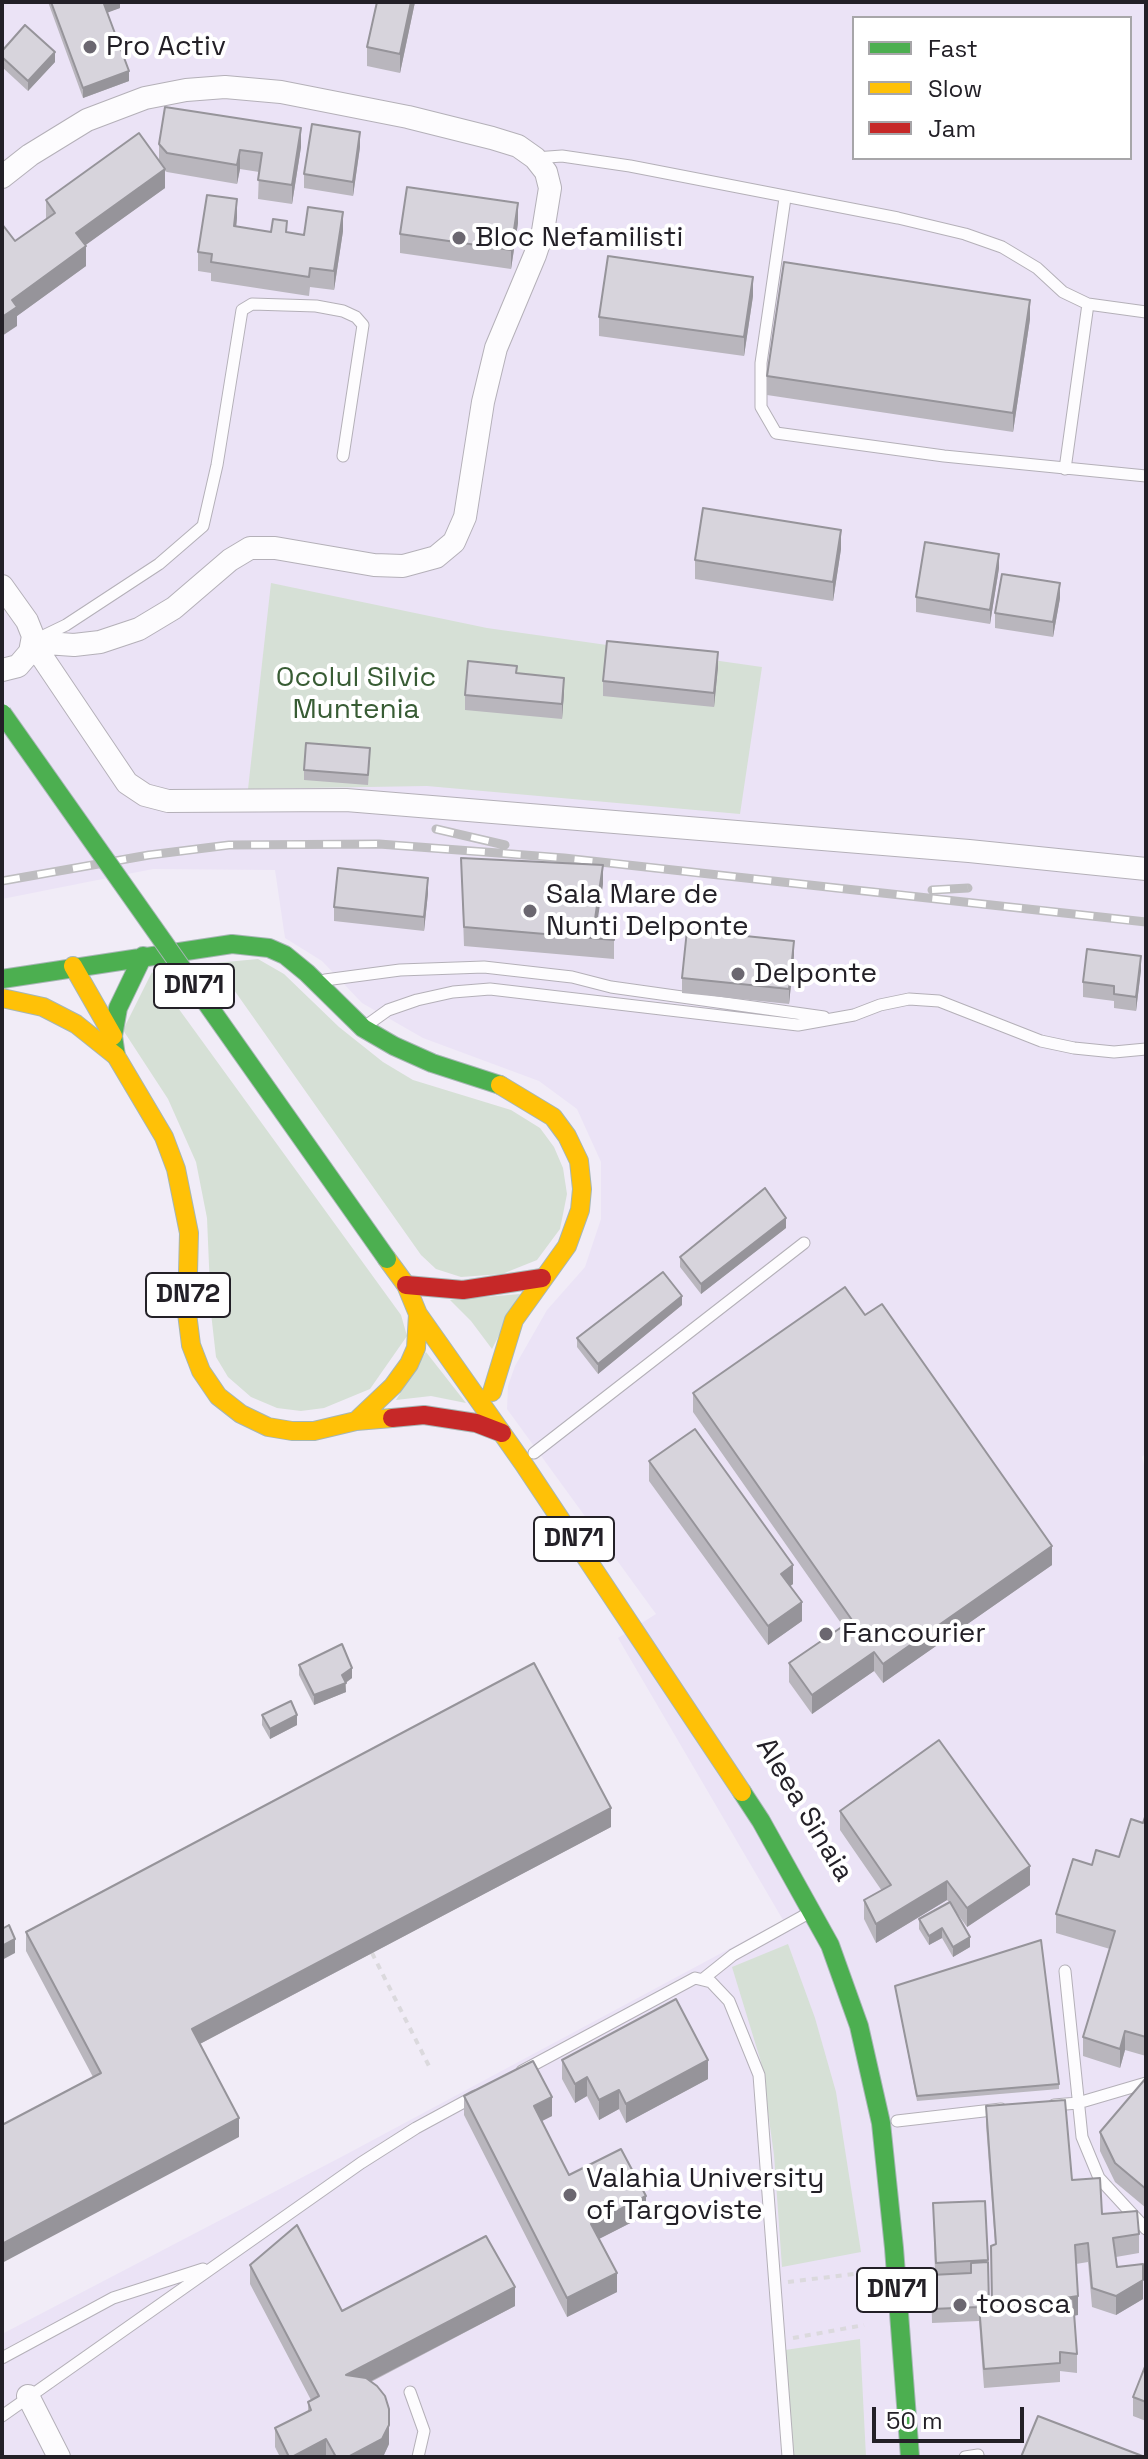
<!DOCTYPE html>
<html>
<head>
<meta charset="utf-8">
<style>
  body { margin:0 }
  #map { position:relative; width:1148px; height:2459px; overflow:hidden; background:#f1ecf7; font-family:"Space Grotesk",sans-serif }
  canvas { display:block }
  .frame { position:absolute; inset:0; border:4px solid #232027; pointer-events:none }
  .legend { position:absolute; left:852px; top:16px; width:280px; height:144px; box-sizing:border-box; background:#fff; border:2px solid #a7a6a9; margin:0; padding:10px 14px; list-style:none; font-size:24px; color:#232027 }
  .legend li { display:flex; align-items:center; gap:16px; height:40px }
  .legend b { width:40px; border:2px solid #a7a6a9 }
  .scale { position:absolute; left:872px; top:2407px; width:152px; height:36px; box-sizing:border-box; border:4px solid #232027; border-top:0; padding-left:10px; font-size:24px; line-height:28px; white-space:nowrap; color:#232027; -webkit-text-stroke:6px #fff; paint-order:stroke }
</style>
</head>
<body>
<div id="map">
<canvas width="1148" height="2459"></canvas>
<div class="frame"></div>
<ul class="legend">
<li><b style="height:10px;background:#4caf50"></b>Fast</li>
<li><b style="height:10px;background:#ffc107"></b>Slow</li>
<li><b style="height:10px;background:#c62828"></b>Jam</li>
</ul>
<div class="scale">50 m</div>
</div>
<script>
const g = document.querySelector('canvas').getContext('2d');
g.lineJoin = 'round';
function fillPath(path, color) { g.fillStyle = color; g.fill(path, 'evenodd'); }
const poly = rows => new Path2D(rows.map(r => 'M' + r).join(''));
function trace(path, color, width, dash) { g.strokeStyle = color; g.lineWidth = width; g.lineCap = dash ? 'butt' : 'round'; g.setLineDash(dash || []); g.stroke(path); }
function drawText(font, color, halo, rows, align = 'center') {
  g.font = font + ' "Space Grotesk",sans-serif'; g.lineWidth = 8; g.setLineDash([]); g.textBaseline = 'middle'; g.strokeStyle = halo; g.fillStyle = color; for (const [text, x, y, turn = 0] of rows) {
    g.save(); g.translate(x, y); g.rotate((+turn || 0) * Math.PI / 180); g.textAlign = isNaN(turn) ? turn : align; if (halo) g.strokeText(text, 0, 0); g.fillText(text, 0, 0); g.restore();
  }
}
const built = poly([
  [2,2,1146,2,1146,1453,1142,1457,1146,1474,1146,2457,2,2457,2,2334,345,2155,783,1920,618,1638,656,1614,507,1409,508,1386,515,1366,547,1310,585,1267,601,1219,601,1162,577,1109,539,1081,423,1038,362,1003,322,961,285,938,275,870,153,869,2,899],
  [854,18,1130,18,1130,158,854,158]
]);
const green = poly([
  [271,583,487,628,762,667,740,814,427,786,248,789],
  [258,959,284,974,339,1027,383,1062,413,1080,511,1110,540,1128,554,1147,563,1168,567,1194,560,1229,537,1260,502,1274,461,1277,436,1269,421,1255,215,963],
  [152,972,401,1315,407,1336,370,1389,324,1408,301,1411,277,1408,251,1397,228,1377,216,1357,211,1313,207,1218,196,1162,168,1099,123,1030],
  [520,1294,492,1349,471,1321,450,1300],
  [426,1352,466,1403,431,1396,396,1400],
  [788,1944,815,2018,836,2092,861,2252,782,2267,774,2155,761,2062,732,1967],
  [860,2339,866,2457,793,2457,785,2350]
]);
const path = poly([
  [372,1953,429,2066],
  [788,2282,862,2273],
  [793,2338,864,2325]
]);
const lane = poly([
  [535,158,562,156,630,166,898,218,965,234,1002,247,1037,268,1063,292,1088,304,1146,312],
  [785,198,761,363,761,407,776,433,944,456,1146,476],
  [1065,469,1088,304],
  [39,638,66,625,159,564,203,526,217,465,242,310,252,304,316,306,343,311,356,317,363,325,343,456],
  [325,980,400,970,484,967,572,977,611,987,824,1017],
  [367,1025,388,1010,417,1000,453,992,490,989,798,1025,854,1015,880,1005,909,999,939,1001,1041,1041,1074,1048,1114,1052,1146,1049],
  [534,1453,804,1243],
  [1065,1971,1082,2137,1099,2178,1146,2229],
  [703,1979,733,1955,807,1914],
  [522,2071,695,1978,711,1982,729,2001,759,2075,788,2457],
  [1054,2105,1078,2103,1146,2083],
  [897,2121,1001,2109],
  [2,2358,113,2298,203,2269],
  [410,2392,424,2431,418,2457],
  [2,2416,361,2163,416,2128,475,2096],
  [965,2457,978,2455]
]);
const street = poly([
  [2,177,30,155,87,120,145,98,186,90,225,87,281,92,408,117,492,138,518,146,535,158,546,172,550,188,543,231,535,255,496,348,483,402,465,517,454,542,436,557,403,566,374,565,275,548,250,548,230,560,174,608,139,629,100,642,74,645,32,642],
  [2,586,27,621,33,636,30,652,18,666,2,670],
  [32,642,127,783,145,795,168,801,346,800,969,851,1146,869],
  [28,2396,59,2457]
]);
const fast = poly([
  [2,979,232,944,269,948,285,955,307,973,363,1028,394,1046,432,1063,500,1085],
  [116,1056,113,1036,118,1008,143,956],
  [742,1792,761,1821,830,1945,859,2026,881,2123,894,2248,910,2457]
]);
const slow = poly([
  [73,966,113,1036],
  [2,998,43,1007,76,1024,116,1056,164,1137,176,1169,189,1233,187,1313,191,1345,201,1371,218,1396,241,1414,268,1427,292,1431,314,1431,356,1421,392,1418],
  [387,1259,406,1285,418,1314,523,1463,742,1792],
  [492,1392,514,1320,567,1246,580,1210,582,1189,579,1161,567,1136,553,1117,500,1085],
  [356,1421,393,1386,409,1364,416,1348,418,1314]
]);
const jam = poly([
  [406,1285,463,1290,542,1278],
  [392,1418,424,1415,476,1423,502,1433]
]);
const rail = poly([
  [436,829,505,845],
  [2,881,149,855,229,845,379,844,564,858,1146,922],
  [932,890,968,888]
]);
const fastBridge = poly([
  [2,713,387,1259]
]);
const wall = poly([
  [48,2,120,2,120,8,107,12,129,81,83,98],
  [415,2,400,73,367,66,367,47],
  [2,51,55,62,28,91,2,67],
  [159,144,301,147,292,204,258,199,259,172,240,169,237,184,167,172,165,171,165,188,85,245,86,266,17,316,17,326,15,241,46,219,46,200,159,160],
  [360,147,353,196,304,188,304,174],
  [237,218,236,227,271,232,304,235,343,231,334,290,310,287,309,296,211,281,211,273,198,271,198,252],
  [518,223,511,269,400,253,400,234],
  [753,296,744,356,599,336,599,317],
  [1030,319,1013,432,767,395,767,376],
  [841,549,833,601,695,579,695,560],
  [999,568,990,624,916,612,916,597],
  [1060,598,1053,637,995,628,995,613],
  [718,667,714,707,603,696,603,681],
  [517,673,564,692,562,719,465,710,465,695],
  [370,758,368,785,304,780,304,770],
  [461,858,603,884,597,919,614,922,614,959,464,946],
  [428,893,424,931,334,921,334,907],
  [794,955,789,1004,682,993,682,978],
  [1141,970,1136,1011,1114,1008,1114,1001,1083,997,1083,982],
  [786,1228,701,1294,680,1267,680,1257],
  [682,1305,598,1374,577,1347,577,1338],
  [865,1315,1052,1565,883,1683,874,1671,812,1714,789,1682,789,1663,843,1626,693,1412,693,1393],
  [649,1461,793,1584,790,1586,802,1621,768,1645,649,1481],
  [299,1665,352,1678,346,1683,346,1692,314,1705,299,1675],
  [262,1715,297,1725,270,1739,262,1725],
  [840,1811,1030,1885,967,1927,954,1909,970,1947,953,1957,942,1938,929,1945,919,1929,919,1919,949,1902,947,1900,876,1943,864,1919,864,1900,882,1891,840,1830],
  [1146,1814,1146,2056,1125,2050,1120,2068,1083,2056,1083,2037,1110,1949,1056,1933,1056,1914,1092,1865,1119,1857,1143,1823],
  [611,1827,200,2044,239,2137,93,2077,26,1951,26,1932],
  [895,1986,1059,2084,1059,2089,917,2101],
  [562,2060,708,2079,626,2123,619,2109,599,2120,587,2096,575,2103,562,2079],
  [1146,2078,1146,2208,1115,2182,1100,2151,1100,2132],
  [464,2096,552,2116,542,2121,569,2175,646,2215,599,2239,617,2292,567,2317,464,2115],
  [986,2106,1072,2180,1102,2214,1139,2234,1139,2253,1116,2257,1117,2267,1143,2299,1116,2315,1092,2307,1088,2262,1076,2264,1078,2315,1074,2315,1077,2354,1077,2373,1060,2371,1060,2382,984,2388,979,2321,932,2323,931,2275,935,2274,933,2203,988,2260,989,2305,992,2304,991,2246,995,2244,986,2125],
  [250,2265,342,2311,515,2306,371,2382,389,2444,383,2457,280,2457,275,2447,275,2428,308,2411,308,2402,311,2400,250,2284],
  [1146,2364,1146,2421,1133,2416,1133,2397]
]);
const shadedWall = poly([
  [109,2,120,2,120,8,104,14,104,4],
  [411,2,415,2,400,73,400,54],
  [55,52,55,62,28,91,28,81],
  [129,71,129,81,83,98,83,88],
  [301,128,301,147,292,204,292,185],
  [360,132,360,147,353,196,353,182],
  [240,150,240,169,237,184,237,165],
  [165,169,165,188,76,252,76,233],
  [237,199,237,218,234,246,234,226],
  [518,203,518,223,511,269,511,250],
  [343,212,343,231,334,290,334,271],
  [86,246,86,266,17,316,17,326,2,336,2,317,12,300],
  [753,277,753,296,744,356,744,337],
  [1030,300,1030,319,1013,432,1013,413],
  [841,530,841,549,833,601,833,582],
  [999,554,999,568,990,624,990,610],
  [1060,583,1060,598,1053,637,1053,622],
  [718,652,718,667,714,707,714,693],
  [564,678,564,692,562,719,562,704],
  [603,865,603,884,595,938,595,919],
  [428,878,428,893,424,931,424,917],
  [794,941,794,955,789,1004,789,989],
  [1141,956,1141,970,1136,1011,1136,997],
  [786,1218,786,1228,701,1294,701,1284],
  [682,1296,682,1305,598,1374,598,1364],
  [1052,1546,1052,1565,883,1683,883,1664],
  [793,1565,793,1584,781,1593,781,1574],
  [802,1602,802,1621,768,1645,768,1626],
  [874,1652,874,1671,812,1714,812,1695],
  [352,1668,352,1678,345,1683,346,1692,314,1705,314,1695],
  [297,1715,297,1725,270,1739,270,1729],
  [611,1808,611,1827,192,2048,192,2029],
  [1030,1866,1030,1885,967,1927,967,1908],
  [947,1881,947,1900,876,1943,876,1924],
  [942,1928,942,1938,929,1945,929,1936],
  [970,1937,970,1947,953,1957,953,1947],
  [15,1939,15,1953,2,1960,2,1946],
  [1125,2031,1125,2050,1120,2068,1120,2049],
  [708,2060,708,2079,626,2123,626,2104],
  [587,2077,587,2096,575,2103,575,2084],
  [619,2090,619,2109,599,2120,599,2100],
  [552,2097,552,2116,534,2125,534,2106],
  [239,2118,239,2137,2,2263,2,2244],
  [646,2196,646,2215,591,2243,591,2224],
  [617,2273,617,2292,567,2317,567,2298],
  [1143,2280,1143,2299,1116,2315,1116,2296],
  [515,2287,515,2306,346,2394,346,2375],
  [1078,2296,1078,2315,1065,2318,1065,2298],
  [389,2425,389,2444,383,2457,348,2457],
  [326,2439,326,2457,292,2457]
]);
const building = poly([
  [51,2,109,2,104,4,129,71,83,88,51,2],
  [377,2,411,2,400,54,367,47,377,2],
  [25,25,55,52,28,81,2,57,2,51,25,25],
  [165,107,301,128,292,185,258,180,262,153,240,150,237,165,167,153,159,144,165,107],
  [312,124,360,132,353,182,304,174,312,124],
  [139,133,165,169,76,233,86,246,12,300,17,307,2,317,2,224,15,241,55,213,46,200,139,133],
  [407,187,518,203,511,250,400,234,407,187],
  [207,195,237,199,234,226,271,232,273,219,287,221,286,232,304,235,308,207,343,212,334,271,310,268,309,277,211,262,212,254,198,252,207,195],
  [608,256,753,277,744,337,599,317,608,256],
  [784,262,1030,300,1013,413,767,376,784,262],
  [703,508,841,530,833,582,695,560,703,508],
  [925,542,999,554,990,610,916,597,925,542],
  [1002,574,1060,583,1053,622,995,613,1002,574],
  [607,641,718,652,714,693,603,681,607,641],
  [468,661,517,666,516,673,564,678,562,704,465,695,468,661],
  [306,743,370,748,368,775,304,770,306,743],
  [461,858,603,865,595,919,614,922,614,940,464,927,461,858],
  [338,868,428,878,424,917,334,907,338,868],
  [687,930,794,941,789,989,682,978,687,930],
  [1087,949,1141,956,1136,997,1114,994,1114,986,1083,982,1087,949],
  [765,1188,786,1218,701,1284,680,1257,765,1188],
  [663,1272,682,1296,598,1364,577,1338,663,1272],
  [845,1287,865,1315,882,1304,1052,1546,883,1664,874,1652,812,1695,789,1663,852,1620,693,1393,845,1287],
  [695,1429,793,1565,781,1574,802,1602,768,1626,649,1461,695,1429],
  [342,1644,352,1668,342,1675,346,1683,314,1695,299,1665,342,1644],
  [534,1663,611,1808,192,2029,239,2118,2,2244,2,2125,101,2073,26,1932,534,1663],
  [291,1701,297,1715,270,1729,262,1715,291,1701],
  [939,1740,1030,1866,967,1908,947,1881,876,1924,864,1900,891,1885,840,1811,939,1740],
  [1146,1814,1146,2037,1125,2031,1120,2049,1083,2037,1115,1931,1056,1914,1073,1859,1092,1865,1096,1850,1119,1857,1131,1819,1143,1823,1146,1814],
  [950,1902,970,1937,953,1947,942,1928,929,1936,919,1919,950,1902],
  [9,1925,15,1939,2,1946,2,1929,9,1925],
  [1041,1940,1059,2084,917,2096,895,1986,1041,1940],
  [676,1999,708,2060,626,2104,619,2090,599,2100,587,2077,575,2084,562,2060,676,1999],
  [533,2061,552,2097,534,2106,569,2175,621,2149,646,2196,591,2224,617,2273,567,2298,464,2096,533,2061],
  [1146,2078,1146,2189,1115,2163,1100,2132,1146,2078],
  [1065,2100,1072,2180,1100,2178,1102,2214,1137,2211,1139,2234,1113,2238,1117,2267,1143,2264,1143,2280,1116,2296,1092,2288,1088,2243,1075,2245,1078,2296,1065,2298,1073,2299,1077,2354,1060,2352,1060,2363,984,2369,979,2305,1048,2301,992,2301,991,2246,996,2244,986,2106,1065,2100],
  [985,2201,988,2260,936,2263,933,2203,985,2201],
  [297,2225,342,2311,486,2236,515,2287,346,2375,366,2378,377,2386,385,2396,389,2409,389,2425,382,2439,348,2457,336,2457,326,2439,292,2457,289,2457,275,2428,311,2410,308,2402,319,2396,250,2265,297,2225],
  [988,2262,989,2305,979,2305,979,2307,932,2309,931,2275,971,2273,971,2263,988,2262],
  [1146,2364,1146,2402,1133,2397,1146,2364],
  [1038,2416,1145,2457,1021,2457,1038,2416]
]);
const markers = [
  [90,47,8,"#6b6770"],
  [459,238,8,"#6b6770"],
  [530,911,8,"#6b6770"],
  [738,974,8,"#6b6770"],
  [826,1634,8,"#6b6770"],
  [570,2195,8,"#6b6770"],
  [960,2305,8,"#6b6770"]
];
const shields = [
  [194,986,80],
  [188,1295,84],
  [574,1539,80],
  [897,2290,80]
];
const shieldNames = [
  ["DN71",194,986],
  ["DN72",188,1295],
  ["DN71",574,1539],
  ["DN71",897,2290]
];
const poiNames = [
  ["Pro Activ",106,47],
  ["Bloc Nefamilisti",475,238],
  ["Sala Mare de",546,895],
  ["Nunti Delponte",546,927],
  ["Delponte",754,974],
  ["Fancourier",842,1634],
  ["Valahia University",586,2179],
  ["of Targoviste",586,2211],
  ["toosca",976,2305]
];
const parkNames = [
  ["Ocolul Silvic",356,678],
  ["Muntenia",356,710]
];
const streetNames = [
  ["Aleea Sinaia",804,1810,59]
];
fillPath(built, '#ebe3f6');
fillPath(green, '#d6e0d6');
trace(lane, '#b4b0b8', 13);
trace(street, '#b4b0b8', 24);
trace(fast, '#a6b6b4', 20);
trace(slow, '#a6b6b4', 20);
trace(jam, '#a6b6b4', 20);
trace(path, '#dbd9dd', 4, [6, 6]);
trace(lane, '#fdfcfe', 11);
trace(street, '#fdfcfe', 22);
trace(fast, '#4caf50', 18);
trace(slow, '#ffc107', 18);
trace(jam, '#c62828', 18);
trace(rail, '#bebdc0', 9);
trace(rail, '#fff', 6, [18]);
trace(fastBridge, '#a6b6b4', 20, []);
trace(fastBridge, '#4caf50', 18);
fillPath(wall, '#b9b6bd');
fillPath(shadedWall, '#96949a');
fillPath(building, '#d7d4dc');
trace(building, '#96949a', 2);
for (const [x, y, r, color] of markers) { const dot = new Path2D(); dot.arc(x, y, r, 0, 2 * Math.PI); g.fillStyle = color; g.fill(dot); trace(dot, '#fff', 3); }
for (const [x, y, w] of shields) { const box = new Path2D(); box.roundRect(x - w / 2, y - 22, w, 44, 6); g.fillStyle = '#fff'; g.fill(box); trace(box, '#232027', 2); }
drawText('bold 26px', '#232027', null, shieldNames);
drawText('28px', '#232027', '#fff', poiNames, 'left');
drawText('28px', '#385c34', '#fff', parkNames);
drawText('28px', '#232027', '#fff', streetNames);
</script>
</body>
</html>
